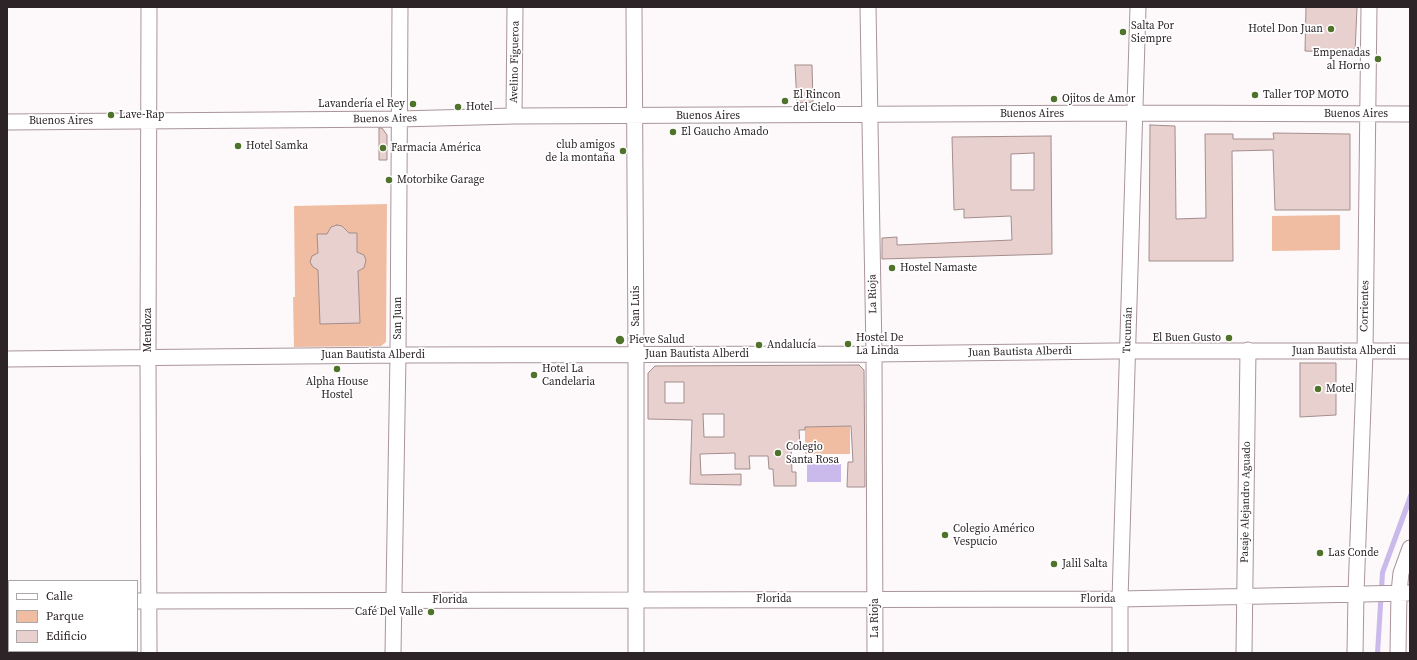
<!DOCTYPE html>
<html>
<head>
<meta charset="utf-8">
<style>
  body { margin:0 }
  #map { position:relative; width:1417px; height:660px; overflow:hidden; background:#fdf8fa; font-family:"Source Serif 4",serif }
  canvas { display:block }
  .frame { position:absolute; inset:0; border:8px solid #2c2427; pointer-events:none }
  .legend { position:absolute; left:8px; top:580px; width:130px; height:72px; box-sizing:border-box; background:#fff; border:1px solid #aba7a9; margin:0; padding:5px 7px; list-style:none; font-size:12px; color:#2c2427 }
  .legend li { display:flex; align-items:center; gap:8px; height:20px }
  .legend b { width:20px; border:1px solid #aba7a9 }
</style>
</head>
<body>
<div id="map">
<canvas width="1417" height="660"></canvas>
<div class="frame"></div>
<ul class="legend">
<li><b style="height:5px;background:#fff"></b>Calle</li>
<li><b style="height:11px;background:#f0bda2"></b>Parque</li>
<li><b style="height:11px;background:#e8d0cf"></b>Edificio</li>
</ul>
</div>
<script>
const g = document.querySelector('canvas').getContext('2d');
g.lineJoin = 'round';
function fillPath(path, color) { g.fillStyle = color; g.fill(path, 'evenodd'); }
const poly = rows => new Path2D(rows.map(r => 'M' + r).join(''));
function trace(path, color, width, dash) { g.strokeStyle = color; g.lineWidth = width; g.lineCap = dash ? 'butt' : 'round'; g.setLineDash(dash || []); g.stroke(path); }
function drawText(font, color, halo, rows, align = 'center') {
  g.font = font + ' "Source Serif 4",serif'; g.lineWidth = 3.5; g.setLineDash([]); g.textBaseline = 'middle'; g.strokeStyle = halo; g.fillStyle = color; for (const [text, x, y, turn = 0] of rows) {
    g.save(); g.translate(x, y); g.rotate((+turn || 0) * Math.PI / 180); g.textAlign = isNaN(turn) ? turn : align; if (halo) g.strokeText(text, 0, 0); g.fillText(text, 0, 0); g.restore();
  }
}
const green = poly([
  [387,204,386,342,381,346,294,347,293,297,295,297,294,206],
  [1340,215,1340,250,1272,251,1272,216],
  [850,426,850,454,805,454,805,427]
]);
const water = poly([
  [807,464,841,464,841,482,807,482],
  [1410,490,1410,506,1385,573,1380,653,1375,653,1380,572]
]);
const building = poly([
  [1306,7,1357,7,1355,53,1305,51,1306,7],
  [795,65,812,65,813,102,797,103,795,65],
  [1150,125,1175,126,1176,219,1206,218,1205,134,1233,134,1233,139,1274,139,1273,133,1350,134,1350,210,1275,210,1273,150,1232,151,1233,261,1149,261,1150,125],
  [379,128,382,128,387,135,387,160,379,160,379,128],
  [1051,136,1052,254,882,259,882,238,897,237,897,245,1012,240,1011,216,964,218,964,209,954,210,952,137,1051,136],
  [1034,153,1034,190,1011,190,1011,154,1034,153],
  [337,225,342,226,349,233,357,233,357,252,364,255,366,260,364,268,358,271,360,323,320,324,318,270,313,267,310,262,312,256,318,253,317,234,327,234,331,227,337,225],
  [1300,363,1336,363,1336,415,1300,417,1300,363],
  [859,365,864,370,865,487,847,487,848,462,853,462,851,426,805,427,805,430,799,430,800,445,791,445,792,472,796,472,796,486,774,486,773,469,769,469,768,456,749,456,750,469,735,469,735,453,700,454,701,475,741,474,741,485,690,484,692,420,648,419,648,373,655,366,859,365],
  [665,382,684,382,684,403,665,403,665,382],
  [703,414,724,414,724,437,704,437,703,414]
]);
const minor = poly([
  [149,7,148,357,149,653],
  [634,7,636,354,636,653],
  [868,7,874,354,875,653],
  [514,116,515,7],
  [7,122,399,119,514,116,1135,113,1410,114],
  [7,359,398,355,874,354,1113,351,1410,351],
  [137,601,1120,599,1410,593],
  [7,603,9,603],
  [393,653,398,355,400,7],
  [1120,653,1120,599,1138,7],
  [1244,653,1248,350],
  [1355,653,1356,593,1365,352,1369,7],
  [1398,653,1399,592,1401,573,1410,548]
]);
const markers = [
  [1331,29,4,"#50732b"],
  [1123,32,4,"#50732b"],
  [1378,59,4,"#50732b"],
  [1255,95,4,"#50732b"],
  [1054,99,4,"#50732b"],
  [785,101,4,"#50732b"],
  [413,104,4,"#50732b"],
  [458,107,4,"#50732b"],
  [111,115,4,"#50732b"],
  [673,132,4,"#50732b"],
  [238,146,4,"#50732b"],
  [383,148,4,"#50732b"],
  [623,151,4,"#50732b"],
  [389,180,4,"#50732b"],
  [892,268,4,"#50732b"],
  [1229,338,4,"#50732b"],
  [620,340,5,"#50732b"],
  [848,344,4,"#50732b"],
  [759,345,4,"#50732b"],
  [337,369,4,"#50732b"],
  [534,375,4,"#50732b"],
  [1318,389,4,"#50732b"],
  [778,453,4,"#50732b"],
  [945,535,4,"#50732b"],
  [1320,553,4,"#50732b"],
  [1054,564,4,"#50732b"],
  [431,612,4,"#50732b"]
];
const poiNames = [
  ["Salta Por",1131,26],
  ["Siempre",1131,39],
  ["Hotel Don Juan",1323,29,"right"],
  ["Empenadas",1370,53,"right"],
  ["al Horno",1370,66,"right"],
  ["El Rincon",793,95],
  ["del Cielo",793,108],
  ["Taller TOP MOTO",1263,95],
  ["Ojitos de Amor",1062,99],
  ["Lavandería el Rey",405,104,"right"],
  ["Hotel",466,107],
  ["Lave-Rap",119,115],
  ["El Gaucho Amado",681,132],
  ["club amigos",615,145,"right"],
  ["de la montaña",615,158,"right"],
  ["Hotel Samka",246,146],
  ["Farmacia América",391,148],
  ["Motorbike Garage",397,180],
  ["Hostel Namaste",900,268],
  ["Hostel De",856,338],
  ["La Linda",856,351],
  ["El Buen Gusto",1221,338,"right"],
  ["Pieve Salud",629,340],
  ["Andalucía",767,345],
  ["Hotel La",542,369],
  ["Candelaria",542,382],
  ["Alpha House",337,382,"center"],
  ["Hostel",337,395,"center"],
  ["Motel",1326,389],
  ["Colegio",786,447],
  ["Santa Rosa",786,460],
  ["Colegio Américo",953,529],
  ["Vespucio",953,542],
  ["Las Conde",1328,553],
  ["Jalil Salta",1062,564],
  ["Café Del Valle",423,612,"right"]
];
const streetNames = [
  ["Avelino Figueroa",515,62,-89],
  ["Buenos Aires",1032,114],
  ["Buenos Aires",1356,114],
  ["Buenos Aires",708,116],
  ["Buenos Aires",385,119,-1],
  ["Buenos Aires",61,121],
  ["La Rioja",873,294,-91],
  ["San Luis",636,306,-90],
  ["Corrientes",1365,306,-89],
  ["San Juan",398,318,-90],
  ["Mendoza",148,330,-90],
  ["Tucumán",1128,330,-88],
  ["Juan Bautista Alberdi",1344,351],
  ["Juan Bautista Alberdi",1020,352,-1],
  ["Juan Bautista Alberdi",697,354],
  ["Juan Bautista Alberdi",373,355],
  ["Pasaje Alejandro Aguado",1246,502,-89],
  ["Florida",774,599],
  ["Florida",1098,599],
  ["Florida",450,600],
  ["La Rioja",875,618,-90]
];
fillPath(green, '#f0bda2');
fillPath(water, '#c9baeb');
fillPath(building, '#e8d0cf');
trace(building, '#a38d8c', 1);
trace(minor, '#a9959c', 17);
trace(minor, '#fff', 15);
for (const [x, y, r, color] of markers) { const dot = new Path2D(); dot.arc(x, y, r, 0, 2 * Math.PI); g.fillStyle = color; g.fill(dot); trace(dot, '#fff', 1.5); }
drawText('11px', '#2c2427', '#fff', poiNames, 'left');
drawText('11px', '#2c2427', '#fff', streetNames);
</script>
</body>
</html>
